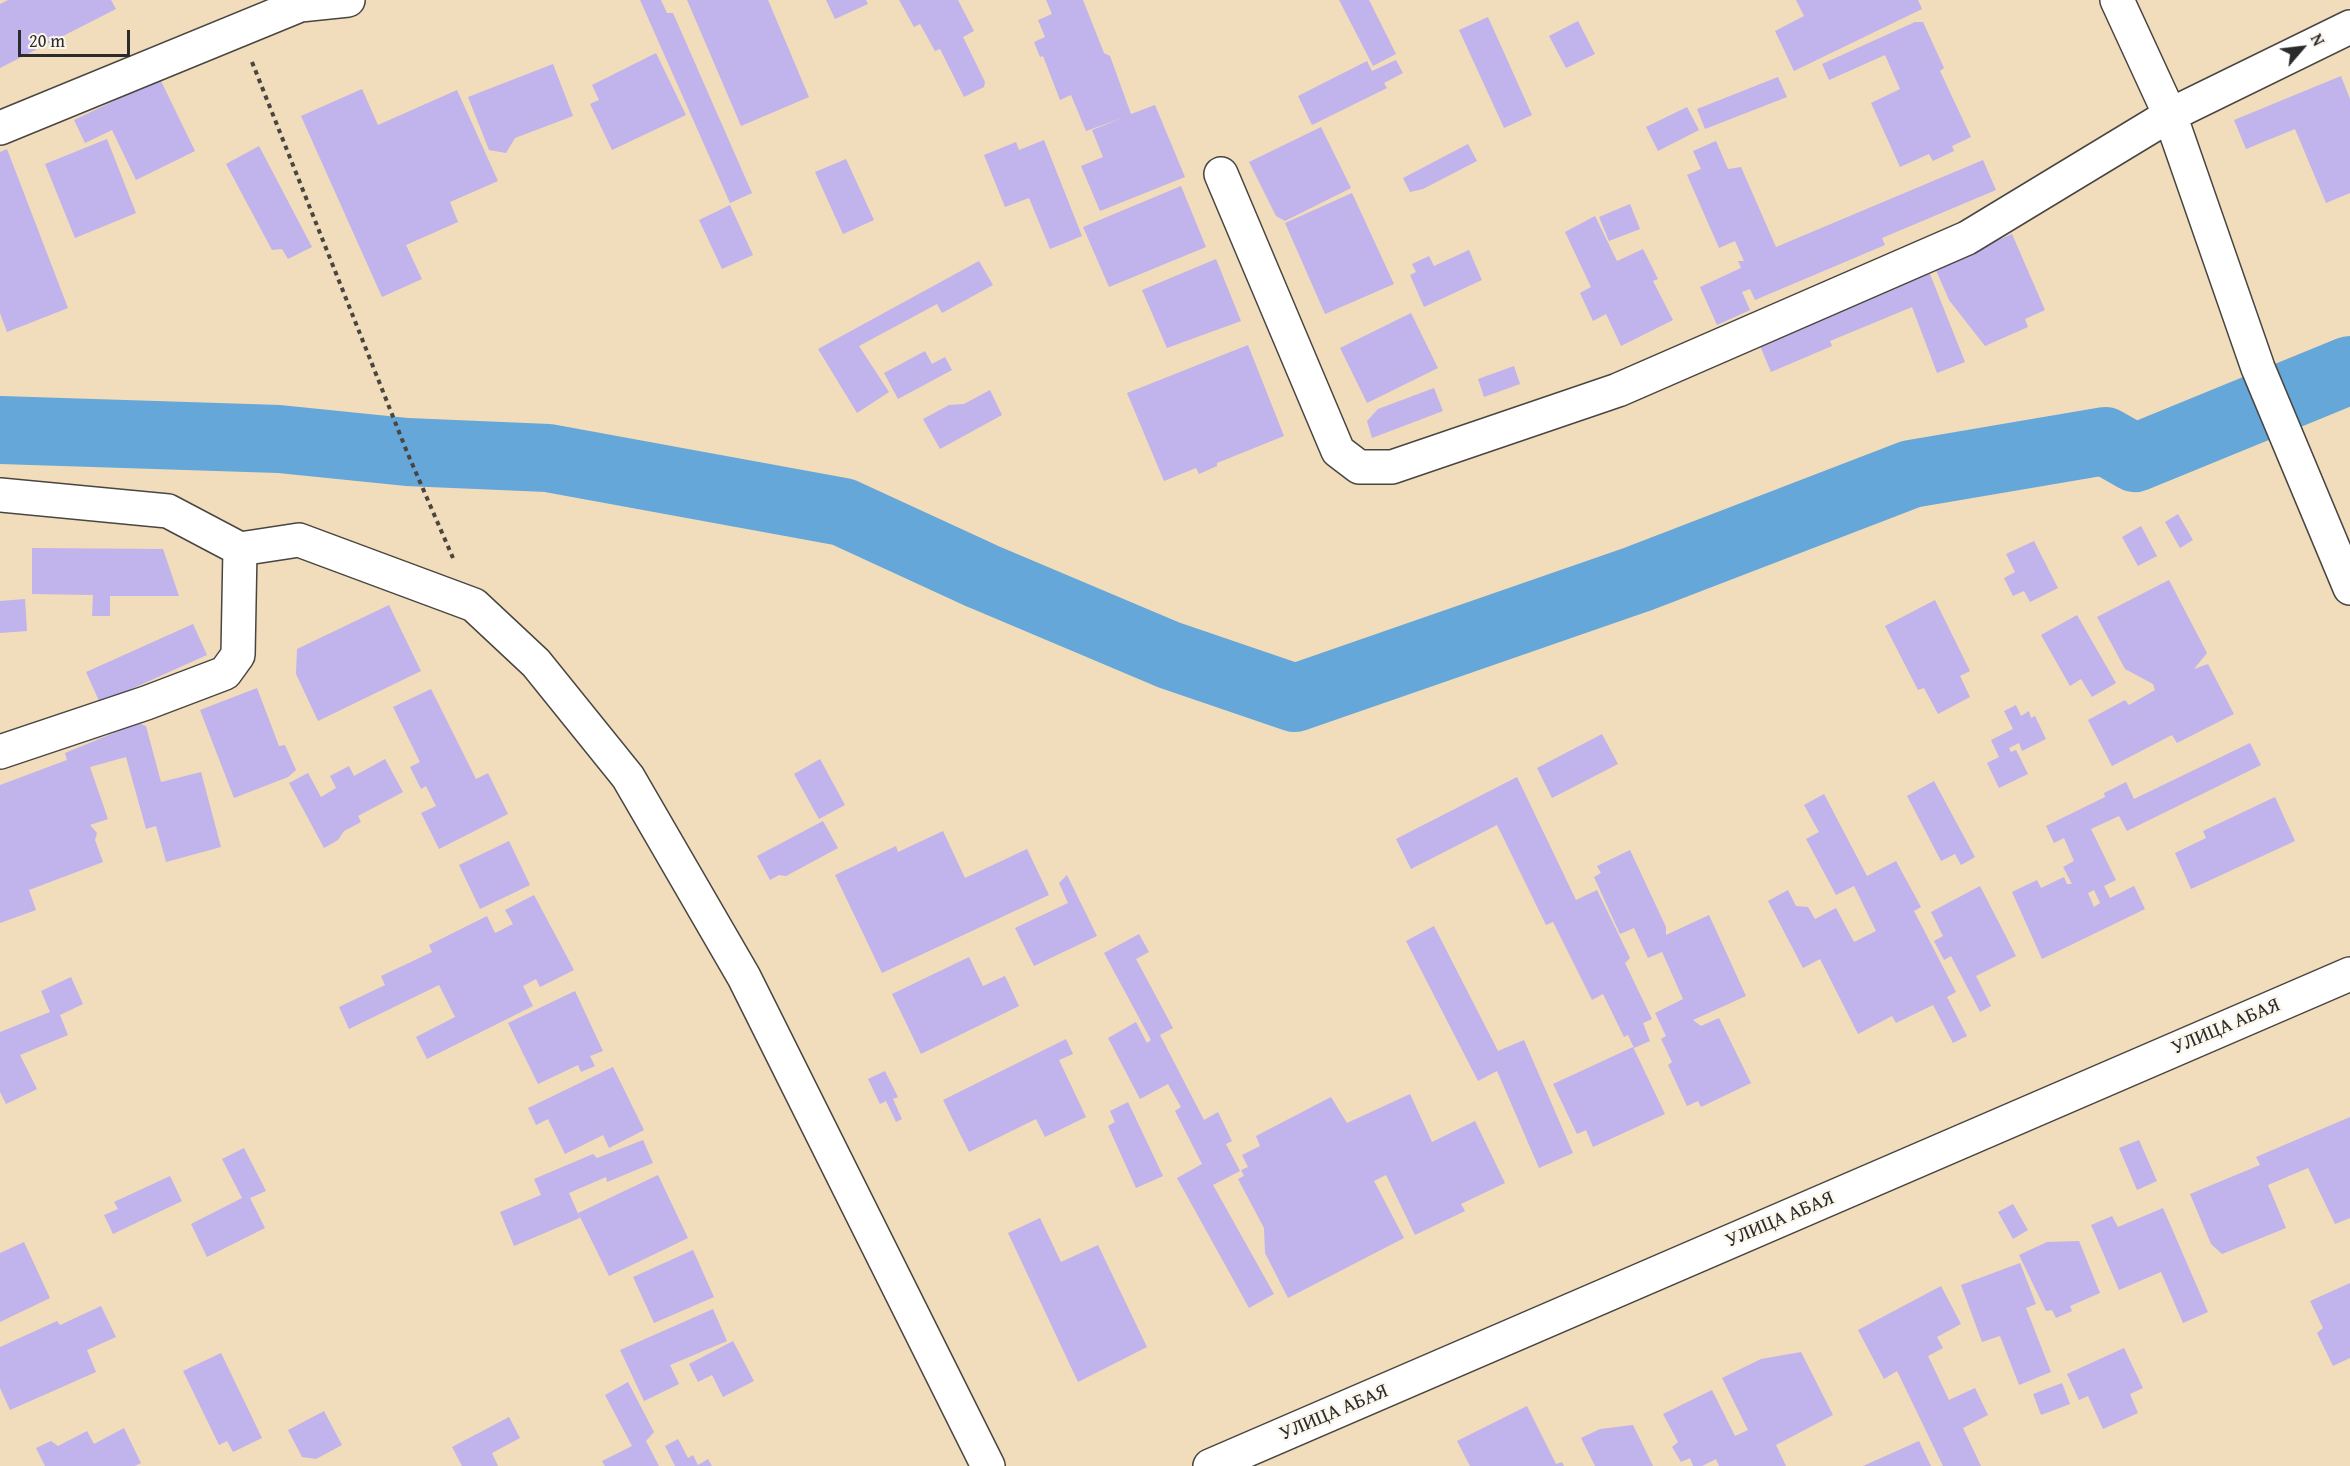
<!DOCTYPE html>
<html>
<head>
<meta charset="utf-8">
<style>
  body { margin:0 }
  #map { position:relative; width:2350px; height:1466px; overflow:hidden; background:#f1dcbb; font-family:"Gentium Book Plus",serif }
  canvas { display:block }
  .north { position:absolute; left:2272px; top:18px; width:60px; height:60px; -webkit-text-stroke:4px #fbf7ec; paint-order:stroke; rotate:62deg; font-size:16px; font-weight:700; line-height:24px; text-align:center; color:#2b2b2b }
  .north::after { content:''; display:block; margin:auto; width:21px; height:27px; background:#2b2b2b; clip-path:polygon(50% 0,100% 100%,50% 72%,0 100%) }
  .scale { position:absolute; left:18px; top:30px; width:112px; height:27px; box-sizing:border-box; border:3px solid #2b2b2b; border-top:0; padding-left:8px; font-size:18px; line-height:21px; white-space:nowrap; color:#2b2b2b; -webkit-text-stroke:4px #fbf7ec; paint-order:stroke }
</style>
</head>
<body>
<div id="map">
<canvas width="2350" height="1466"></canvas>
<div class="north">N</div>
<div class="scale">20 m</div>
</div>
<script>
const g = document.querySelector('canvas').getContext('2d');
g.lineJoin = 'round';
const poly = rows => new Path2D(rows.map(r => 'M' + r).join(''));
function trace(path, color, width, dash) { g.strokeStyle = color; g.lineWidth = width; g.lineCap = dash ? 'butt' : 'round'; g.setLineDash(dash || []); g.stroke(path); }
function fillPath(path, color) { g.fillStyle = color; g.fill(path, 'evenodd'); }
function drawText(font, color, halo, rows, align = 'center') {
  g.font = font + ' "Gentium Book Plus",serif'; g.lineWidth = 5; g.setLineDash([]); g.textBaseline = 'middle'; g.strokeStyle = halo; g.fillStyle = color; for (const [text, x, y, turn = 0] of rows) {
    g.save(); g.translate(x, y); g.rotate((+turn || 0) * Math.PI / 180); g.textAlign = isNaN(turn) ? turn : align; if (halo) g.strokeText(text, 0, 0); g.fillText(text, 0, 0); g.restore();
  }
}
const river = poly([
  [0,430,279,439,407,452,548,458,843,512,982,576,1169,655,1295,698,1638,579,1911,474,2105,441,2135,458,2350,370]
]);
const building = poly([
  [8,0,111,0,116,9,0,68,0,4],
  [640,0,661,0,667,13,673,13,752,193,730,203],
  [687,0,768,0,809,97,741,126],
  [826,0,866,0,868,4,835,19],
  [899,0,958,0,974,31,963,37,985,82,984,87,964,97,940,49,935,51,920,24,914,27],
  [1046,0,1083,0,1104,53,1110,56,1131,114,1155,105,1185,177,1100,211,1081,166,1103,157,1092,130,1125,117,1086,131,1071,95,1060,100,1043,56,1040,57,1034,42,1045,37,1038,20,1052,14],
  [1339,0,1369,0,1396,54,1373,66],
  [1796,0,1918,0,1922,9,1794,71,1775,31,1804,16],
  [1488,17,1532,115,1504,128,1459,30],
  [1578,21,1595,54,1566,68,1549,36],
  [1915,22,1923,22,1944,68,1940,71,1971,137,1952,146,1954,151,1933,161,1929,154,1900,167,1871,103,1900,89,1885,55,1829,80,1822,64],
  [656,53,686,115,612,150,590,104,599,100,592,85],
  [1396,60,1403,73,1384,83,1387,88,1312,125,1298,96,1367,61,1372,71],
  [553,64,573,116,515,138,506,153,489,150,468,97],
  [2341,76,2350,99,2350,193,2326,203,2295,129,2246,149,2234,120],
  [1778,77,1787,97,1705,129,1697,109],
  [160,79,195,151,136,180,112,130,85,143,74,120],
  [362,89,378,125,457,90,498,181,450,202,458,222,406,245,422,279,382,297,301,116],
  [1687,107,1699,130,1658,151,1646,127],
  [1321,127,1351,188,1285,221,1276,216,1249,162],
  [107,139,136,213,75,238,45,164],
  [1044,140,1082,236,1050,249,1029,198,1005,207,984,155,1016,142,1019,150],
  [1716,141,1728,169,1741,167,1776,247,1983,160,1996,190,1882,238,1885,245,1755,300,1750,289,1742,292,1750,310,1717,325,1700,287,1741,268,1738,261,1744,261,1735,241,1719,248,1687,175,1701,169,1693,151],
  [1468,144,1477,161,1423,189,1410,192,1403,178],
  [259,146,312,247,288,259,282,249,272,250,226,164],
  [7,149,68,308,7,332,0,313,0,152],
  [846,159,874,220,843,234,815,172],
  [1181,186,1206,247,1109,287,1083,227],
  [1352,193,1394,284,1325,314,1285,223],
  [1630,204,1640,229,1609,241,1599,217],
  [730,205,753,255,722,269,699,220],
  [1595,216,1617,261,1643,249,1658,279,1653,281,1673,320,1621,346,1606,314,1593,321,1580,293,1591,287,1565,232],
  [2012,234,2045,310,2025,319,2028,327,1985,346,1949,300,1935,268],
  [1469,250,1482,280,1424,307,1410,275,1416,272,1412,264,1429,256,1434,266],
  [1216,259,1241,321,1167,348,1142,290],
  [979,261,993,285,942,313,937,304,859,346,889,392,857,413,818,349],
  [1928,269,1965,362,1937,373,1912,307,1830,341,1832,346,1771,372,1758,341],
  [1411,313,1438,368,1367,403,1340,348],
  [1248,345,1284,436,1217,463,1217,466,1199,474,1196,468,1164,481,1127,393],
  [925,351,932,364,945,357,952,370,898,399,884,373],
  [1514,366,1520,384,1484,397,1478,379],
  [1434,388,1443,411,1372,438,1367,421,1378,409],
  [990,390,1002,415,940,449,923,419,949,405,964,404],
  [2178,514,2193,540,2180,548,2165,522],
  [2141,526,2157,556,2138,566,2122,537],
  [2034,541,2058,588,2030,602,2024,591,2013,596,2004,578,2015,572,2006,554],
  [32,548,163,549,179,596,110,596,110,616,92,616,93,595,32,594],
  [2169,580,2207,653,2194,669,2208,664,2234,714,2177,743,2172,735,2112,766,2088,720,2125,700,2129,705,2155,690,2153,684,2125,669,2097,617],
  [25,599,27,631,0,633,0,601],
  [1935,600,1970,671,1960,676,1970,697,1938,714,1924,688,1918,690,1885,626],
  [389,605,421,671,318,721,296,674,297,649],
  [2077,615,2116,683,2092,697,2081,679,2070,686,2041,635],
  [193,624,207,655,100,703,86,672],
  [257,688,279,746,285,745,296,770,288,777,234,798,200,710],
  [431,689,476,779,488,773,508,814,439,849,421,813,436,806,426,786,421,789,410,767,420,762,393,707],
  [2016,705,2021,716,2029,711,2031,718,2035,716,2046,739,2022,751,2019,743,2009,748,2011,752,2016,750,2028,774,1999,788,1987,763,1999,757,1991,740,2013,729,2004,711],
  [138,723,146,726,161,782,201,772,221,847,166,862,156,826,146,829,126,757,90,767,108,819,90,825,97,833,95,840,103,862,29,890,36,910,0,923,0,785,67,760,65,753],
  [1602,734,1618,764,1552,798,1537,768],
  [2250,743,2261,765,2127,831,2119,816,2091,829,2116,880,2104,886,2110,898,2134,886,2145,909,2042,959,2012,892,2037,880,2041,888,2064,877,2067,884,2072,884,2063,867,2074,861,2064,838,2054,843,2046,826,2105,797,2104,793,2126,782,2134,799],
  [2094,890,2100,903,2094,907,2088,893],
  [385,759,403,792,358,816,361,822,344,831,338,840,324,848,289,783,308,773,321,797,336,788,330,776,349,766,354,776],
  [820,759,845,805,819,819,794,774],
  [1517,777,1576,900,1597,890,1630,958,1625,963,1652,1019,1643,1023,1650,1041,1634,1048,1628,1035,1624,1037,1603,994,1592,1000,1553,922,1546,925,1497,825,1411,869,1396,839],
  [1934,781,1975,857,1961,865,1955,854,1941,861,1907,796],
  [1824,794,1867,876,1896,861,1921,907,1914,911,1956,992,1947,997,1967,1036,1953,1043,1933,1005,1896,1023,1892,1016,1858,1034,1820,959,1803,968,1768,901,1788,890,1796,906,1808,907,1815,919,1836,908,1854,942,1876,931,1854,886,1836,895,1806,839,1819,832,1804,805],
  [2275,797,2295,841,2191,889,2175,853,2206,838,2203,831],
  [823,821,838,848,786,876,779,875,770,880,757,856],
  [943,831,965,878,1027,849,1049,895,882,973,835,875,896,846,898,852],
  [509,841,530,885,480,909,459,865],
  [1630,850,1666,927,1666,935,1709,915,1746,996,1693,1020,1701,1026,1719,1018,1751,1083,1701,1107,1698,1101,1687,1106,1668,1065,1672,1062,1661,1039,1666,1036,1655,1013,1683,999,1662,952,1648,958,1634,928,1620,934,1594,877,1601,873,1597,866],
  [1067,875,1097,936,1034,966,1015,928,1068,903,1059,883],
  [1980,886,2016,956,1976,976,1991,1006,1980,1012,1951,956,1944,960,1934,941,1943,936,1931,912],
  [534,895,574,970,540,987,536,979,523,986,533,1006,427,1059,416,1037,455,1017,439,985,349,1029,339,1007,385,985,381,976,432,952,429,945,487,916,495,933,513,924,505,910],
  [1434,926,1498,1051,1524,1040,1573,1153,1539,1168,1497,1071,1478,1081,1406,941],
  [1139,934,1149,952,1136,959,1173,1028,1160,1035,1204,1120,1218,1112,1232,1141,1226,1144,1240,1171,1213,1185,1274,1294,1249,1308,1177,1178,1202,1164,1175,1111,1181,1107,1168,1084,1140,1099,1108,1038,1136,1022,1147,1043,1151,1040,1104,953],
  [969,957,983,986,1005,976,1019,1006,921,1054,892,994],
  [71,977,83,1004,60,1015,68,1035,20,1055,37,1089,6,1104,0,1092,0,1032,50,1012,41,991],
  [575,991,603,1051,590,1056,595,1066,581,1072,578,1065,538,1084,508,1023],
  [1066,1039,1073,1054,1059,1060,1086,1117,1045,1137,1036,1119,969,1152,943,1100],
  [1633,1047,1665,1114,1593,1147,1586,1130,1577,1134,1553,1084],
  [613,1067,644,1130,609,1148,603,1135,565,1154,548,1119,536,1125,528,1108],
  [885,1071,898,1097,893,1099,902,1119,896,1122,886,1101,880,1104,868,1079],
  [1410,1094,1432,1142,1475,1121,1505,1183,1461,1204,1465,1211,1415,1235,1386,1175,1374,1181,1404,1238,1288,1298,1265,1253,1264,1228,1238,1179,1244,1176,1241,1170,1248,1167,1242,1155,1260,1146,1256,1136,1331,1097,1347,1123],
  [1128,1102,1163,1176,1136,1188,1108,1126,1115,1122,1110,1111],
  [2350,1117,2350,1218,2335,1224,2308,1168,2268,1185,2286,1228,2222,1254,2211,1244,2190,1194,2260,1165,2256,1157],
  [643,1140,653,1163,607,1182,606,1177,569,1193,580,1218,514,1246,500,1212,541,1195,534,1179,593,1154,597,1158],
  [2139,1140,2157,1181,2137,1190,2119,1148],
  [244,1148,266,1191,250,1198,265,1228,207,1257,191,1224,242,1198,222,1159],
  [658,1175,688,1238,609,1276,578,1213],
  [170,1176,182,1201,113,1234,104,1215,118,1209,114,1202],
  [2013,1204,2028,1230,2013,1239,1998,1212],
  [2163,1208,2208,1312,2183,1323,2161,1272,2119,1290,2091,1225,2112,1216,2118,1227],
  [1040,1218,1061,1262,1098,1245,1147,1347,1078,1382,1008,1233],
  [2079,1241,2100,1293,2070,1306,2072,1311,2056,1318,2052,1310,2046,1311,2019,1255,2047,1242],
  [24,1242,50,1298,0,1322,0,1253],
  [693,1250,714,1297,654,1323,633,1277],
  [2020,1263,2036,1304,2026,1308,2051,1372,2019,1385,2000,1336,1982,1342,1961,1285],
  [2350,1283,2350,1358,2333,1366,2317,1333,2323,1328,2310,1301],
  [1941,1286,1961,1324,1937,1337,1943,1348,1928,1356,1949,1400,1975,1388,1988,1415,1963,1428,1981,1466,1943,1466,1897,1371,1884,1379,1858,1330],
  [101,1306,116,1337,87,1350,96,1372,10,1410,0,1388,0,1347,57,1321,60,1325],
  [713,1309,727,1341,670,1365,679,1384,644,1401,620,1350],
  [733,1341,754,1381,723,1397,712,1375,698,1382,689,1364],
  [2124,1348,2143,1388,2130,1394,2138,1413,2103,1429,2088,1396,2079,1400,2067,1374],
  [1801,1352,1833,1415,1776,1445,1786,1466,1719,1466,1716,1459,1702,1466,1693,1466,1690,1458,1681,1462,1672,1447,1678,1442,1663,1414,1712,1390,1735,1436,1748,1430,1722,1378,1761,1359],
  [221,1353,262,1438,233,1452,227,1441,219,1445,183,1371],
  [628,1382,654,1432,646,1441,659,1466,605,1466,602,1461,632,1446,605,1395],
  [2062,1383,2070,1404,2041,1415,2033,1394],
  [1527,1406,1556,1464,1562,1462,1564,1466,1470,1466,1457,1441],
  [324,1411,342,1445,316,1459,302,1457,288,1430],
  [509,1417,520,1438,492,1453,498,1466,462,1466,452,1447],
  [1633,1425,1653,1466,1595,1466,1581,1438,1600,1429],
  [124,1428,141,1463,135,1466,45,1466,36,1448,51,1441,58,1446,87,1431,94,1444],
  [678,1439,688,1458,693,1455,698,1465,708,1459,712,1466,675,1466,665,1446],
  [1919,1441,1931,1466,1863,1466]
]);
const path = poly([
  [252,62,407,452,453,558]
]);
const minor = poly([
  [2117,0,2170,115,2350,27],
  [0,128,300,5,348,0],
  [1221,174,1338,451,1359,467,1392,467,1618,390,1967,238,2170,115,2258,368,2350,588],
  [0,495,168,511,240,549],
  [0,752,146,703,225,673,238,655,240,549,299,540,474,605,536,663,628,777,744,977,988,1466],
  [1210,1466,2350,974]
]);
const streetNames = [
  ["УЛИЦА АБАЯ",2226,1027,-23],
  ["УЛИЦА АБАЯ",1780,1220,-23],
  ["УЛИЦА АБАЯ",1334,1413,-23]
];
trace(river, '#65a7d9', 68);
fillPath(building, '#c1b3eb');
trace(minor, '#494641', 36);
trace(path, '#494641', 4, [4.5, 4.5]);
trace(minor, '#fff', 33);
drawText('20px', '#2b2b2b', '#fbf7ec', streetNames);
</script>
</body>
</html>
